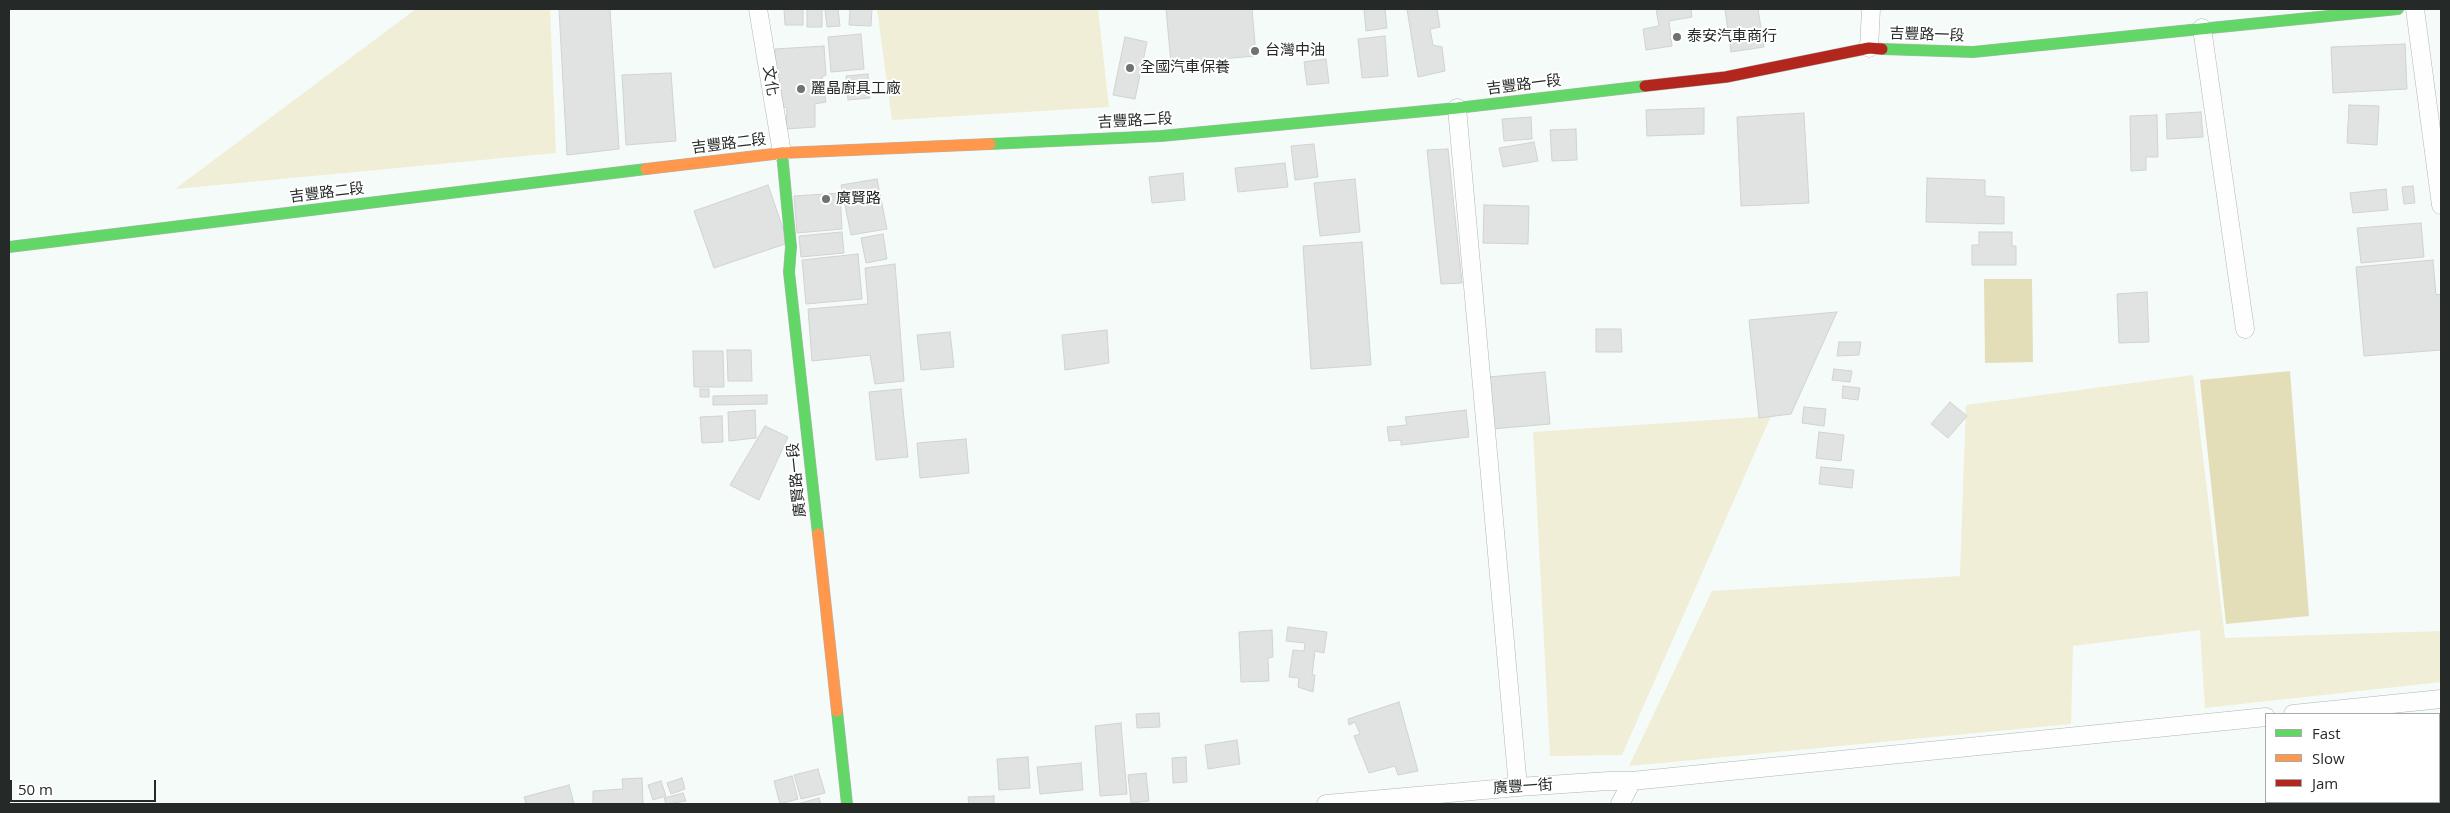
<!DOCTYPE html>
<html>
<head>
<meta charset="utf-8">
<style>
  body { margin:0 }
  #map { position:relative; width:2450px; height:813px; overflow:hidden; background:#f5fbf8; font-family:"Open Sans",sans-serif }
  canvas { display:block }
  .frame { position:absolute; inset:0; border:10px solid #252927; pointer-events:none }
  .legend { position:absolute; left:2265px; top:713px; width:175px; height:90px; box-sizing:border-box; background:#fff; border:1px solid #a8a9a9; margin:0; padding:6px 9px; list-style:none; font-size:15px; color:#252927 }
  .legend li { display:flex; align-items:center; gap:10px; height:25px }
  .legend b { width:25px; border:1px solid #a8a9a9 }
  .scale { position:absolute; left:10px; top:780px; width:146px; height:22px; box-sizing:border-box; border:2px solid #252927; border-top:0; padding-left:6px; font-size:15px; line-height:18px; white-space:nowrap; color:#252927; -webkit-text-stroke:4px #fff; paint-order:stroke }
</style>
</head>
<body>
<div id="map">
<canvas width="2450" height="813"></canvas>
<div class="frame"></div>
<ul class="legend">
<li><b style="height:6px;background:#63d668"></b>Fast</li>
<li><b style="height:6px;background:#ff974d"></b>Slow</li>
<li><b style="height:6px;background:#b3261e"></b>Jam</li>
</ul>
<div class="scale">50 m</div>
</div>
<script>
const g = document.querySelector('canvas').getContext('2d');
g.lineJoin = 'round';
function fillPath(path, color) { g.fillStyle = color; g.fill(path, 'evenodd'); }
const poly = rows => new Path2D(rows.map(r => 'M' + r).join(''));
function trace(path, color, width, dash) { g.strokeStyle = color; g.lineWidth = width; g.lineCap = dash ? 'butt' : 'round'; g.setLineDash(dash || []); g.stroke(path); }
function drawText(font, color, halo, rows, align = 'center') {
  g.font = font + ' "Open Sans","Noto Sans TC",sans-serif'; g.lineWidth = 4; g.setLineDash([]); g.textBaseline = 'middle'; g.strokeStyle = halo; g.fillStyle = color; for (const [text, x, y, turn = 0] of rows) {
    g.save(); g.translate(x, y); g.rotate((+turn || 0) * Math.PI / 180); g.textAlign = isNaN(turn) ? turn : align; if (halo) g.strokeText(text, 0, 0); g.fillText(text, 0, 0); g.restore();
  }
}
const green = poly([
  [416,9,550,9,556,153,175,189],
  [877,9,1098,9,1109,107,892,120],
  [2193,375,2225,638,2441,631,2441,682,2205,708,2200,630,2073,646,2071,724,1629,766,1712,591,1960,576,1966,405],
  [1771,416,1622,755,1550,756,1533,432]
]);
const forest = poly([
  [1984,279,2032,279,2033,362,1985,363],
  [2290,371,2309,616,2226,624,2200,380]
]);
const building = poly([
  [559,9,610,9,619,149,567,155,559,9],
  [784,9,803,9,803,25,785,25,784,9],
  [807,9,822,9,822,27,807,27,807,9],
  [825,9,838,9,840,26,827,27,825,9],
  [850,9,872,9,871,26,849,25,850,9],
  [1166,9,1252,9,1256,56,1171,63,1166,9],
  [1364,9,1385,9,1387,28,1366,31,1364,9],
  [1407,9,1437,9,1440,27,1430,29,1433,45,1442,47,1445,71,1418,77,1407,9],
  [1656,9,1691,9,1692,17,1669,21,1672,46,1646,50,1643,29,1659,26,1656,9],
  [1725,9,1758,9,1764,47,1731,52,1725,9],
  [861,34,864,69,831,72,828,37,861,34],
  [1385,36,1388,76,1362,78,1358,39,1385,36],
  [1125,37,1147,42,1135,99,1113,95,1125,37],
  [2405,44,2407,89,2333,93,2331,47,2405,44],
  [824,46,826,75,822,77,826,102,815,104,815,127,786,129,787,108,778,106,775,49,824,46],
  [1326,59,1329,83,1307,85,1304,62,1326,59],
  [671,73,676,141,626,145,622,75,671,73],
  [868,74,870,98,848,100,846,76,868,74],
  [2349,105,2379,106,2377,145,2347,143,2349,105],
  [1704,108,1704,134,1647,136,1646,110,1704,108],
  [2201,112,2203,137,2167,139,2166,114,2201,112],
  [1804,113,1809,203,1741,206,1737,117,1804,113],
  [2157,115,2158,157,2146,157,2146,170,2131,171,2130,116,2157,115],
  [1531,117,1532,139,1504,141,1502,119,1531,117],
  [1576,129,1577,160,1552,161,1550,130,1576,129],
  [1534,142,1538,161,1503,167,1499,148,1534,142],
  [1314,144,1318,177,1295,180,1291,146,1314,144],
  [1448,149,1462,283,1441,284,1427,150,1448,149],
  [1285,163,1288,187,1238,192,1235,168,1285,163],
  [1183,173,1185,200,1152,203,1149,177,1183,173],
  [1927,178,1985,180,1985,196,2004,197,2004,224,1926,222,1927,178],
  [877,179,887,229,851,235,841,185,877,179],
  [1355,179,1360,232,1320,236,1314,183,1355,179],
  [768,185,788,243,714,268,694,211,768,185],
  [2413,186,2415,203,2404,204,2402,187,2413,186],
  [2386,189,2388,210,2353,213,2350,193,2386,189],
  [840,193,842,229,797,233,794,196,840,193],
  [1484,205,1529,206,1528,244,1483,243,1484,205],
  [2421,223,2424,257,2361,263,2357,228,2421,223],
  [842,232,844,253,801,257,799,236,842,232],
  [1979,232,2012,232,2012,246,2016,246,2016,265,1972,265,1972,245,1979,245,1979,232],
  [883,234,887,259,866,263,861,238,883,234],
  [1362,242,1371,365,1311,369,1303,246,1362,242],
  [858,254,862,299,806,304,802,260,858,254],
  [2433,260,2436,295,2441,294,2441,350,2364,356,2356,267,2433,260],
  [895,264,904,381,875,384,870,355,812,361,808,309,868,304,865,268,895,264],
  [2147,292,2149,342,2119,343,2117,294,2147,292],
  [1837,312,1791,414,1759,418,1749,320,1837,312],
  [1596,329,1621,329,1622,352,1596,352,1596,329],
  [1107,330,1109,363,1065,370,1062,335,1107,330],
  [950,332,954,367,921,370,917,335,950,332],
  [1839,342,1861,342,1859,355,1837,356,1839,342],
  [727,350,751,350,752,381,728,381,727,350],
  [693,351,723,351,724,387,694,387,693,351],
  [1834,369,1852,371,1850,382,1832,380,1834,369],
  [1545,372,1550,424,1492,429,1488,377,1545,372],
  [1843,386,1860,388,1858,400,1842,398,1843,386],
  [700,389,709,389,709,397,700,397,700,389],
  [901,389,908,457,876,460,869,392,901,389],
  [767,395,767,404,713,405,713,396,767,395],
  [1950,402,1967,416,1948,438,1931,424,1950,402],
  [1804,407,1826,409,1824,426,1802,423,1804,407],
  [755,410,756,438,729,441,728,412,755,410],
  [1466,410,1469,437,1401,445,1401,440,1389,441,1387,427,1407,425,1405,417,1466,410],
  [722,416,723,442,702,443,700,417,722,416],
  [765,426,788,437,759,500,730,485,765,426],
  [1819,432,1844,435,1841,461,1816,458,1819,432],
  [966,439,969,473,920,478,917,443,966,439],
  [1821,467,1854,470,1852,488,1819,484,1821,467],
  [1288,627,1327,632,1324,653,1315,651,1312,675,1315,675,1313,692,1298,687,1299,678,1289,677,1293,650,1304,651,1305,643,1286,641,1288,627],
  [1272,630,1273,657,1268,658,1269,681,1241,682,1239,632,1272,630],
  [1399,702,1418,771,1398,775,1395,766,1369,773,1354,736,1360,734,1355,722,1349,725,1348,719,1399,702],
  [1159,713,1160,727,1137,728,1136,714,1159,713],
  [1121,723,1127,794,1100,796,1095,726,1121,723],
  [1237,740,1240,764,1208,769,1205,745,1237,740],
  [1028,757,1030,788,999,790,997,759,1028,757],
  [1186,757,1187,782,1173,783,1172,758,1186,757],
  [1081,763,1083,790,1040,794,1037,767,1081,763],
  [818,769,825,793,801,799,794,775,818,769],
  [1146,773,1149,801,1131,803,1128,775,1146,773],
  [792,776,798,799,780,804,774,781,792,776],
  [642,778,643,804,593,804,593,791,623,789,622,779,642,778],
  [682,778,685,789,671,794,667,783,682,778],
  [661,781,666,796,653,800,648,785,661,781],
  [569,785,574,804,526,804,524,797,569,785],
  [683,793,686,801,666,804,664,798,683,793],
  [994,796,994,804,969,804,968,797,994,796],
  [819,798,821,804,797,804,819,798]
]);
const street = poly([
  [758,9,782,153],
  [2415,9,2441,205],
  [2202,28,2245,329],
  [1869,48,1871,9],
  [1457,108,1518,787],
  [2293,714,2441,699],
  [2439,760,2441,756],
  [1326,804,1518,787,1609,781,1632,781,2266,717],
  [1620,804,1632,781],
  [2413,804,2414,802]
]);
const fast = poly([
  [1882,49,1973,52,2398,9],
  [990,144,1161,136,1457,108,1645,86],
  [782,153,791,247,789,272,818,534],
  [9,247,646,169],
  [837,711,847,804]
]);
const slow = poly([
  [646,169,782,153,990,144],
  [818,534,837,711]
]);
const jam = poly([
  [1645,86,1726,77,1869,48,1882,49]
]);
const markers = [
  [1677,37,5,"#6e7270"],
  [1255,51,5,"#6e7270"],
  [1130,68,5,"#6e7270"],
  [801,89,5,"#6e7270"],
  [826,199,5,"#6e7270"]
];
const streetNames = [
  ["吉豐路一段",1927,35,2],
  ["文化",770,81,81],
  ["吉豐路一段",1524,85,-7],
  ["吉豐路二段",1135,121,-3],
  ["吉豐路二段",729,144,-7],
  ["吉豐路二段",327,193,-7],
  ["廣賢路一段",797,480,-96],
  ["廣豐一街",1523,787,-4]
];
const poiNames = [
  ["泰安汽車商行",1687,37],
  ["台灣中油",1265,51],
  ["全國汽車保養",1140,68],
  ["麗晶廚具工廠",811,89],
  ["廣賢路",836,199]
];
fillPath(green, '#f0eed7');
fillPath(forest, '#e3deb8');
fillPath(building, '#e0e3e1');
trace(building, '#d0d3d1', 1);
trace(street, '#b1b5b3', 19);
trace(fast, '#b1b5b3', 12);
trace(slow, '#b1b5b3', 12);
trace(jam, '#b1b5b3', 12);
trace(street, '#fefefe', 18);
trace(fast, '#63d668', 11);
trace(slow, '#ff974d', 11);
trace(jam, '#b3261e', 11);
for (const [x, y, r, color] of markers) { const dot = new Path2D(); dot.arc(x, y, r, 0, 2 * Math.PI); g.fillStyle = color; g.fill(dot); trace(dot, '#fff', 2); }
drawText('15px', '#252927', '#fff', streetNames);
drawText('15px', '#252927', '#fff', poiNames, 'left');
</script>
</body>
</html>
